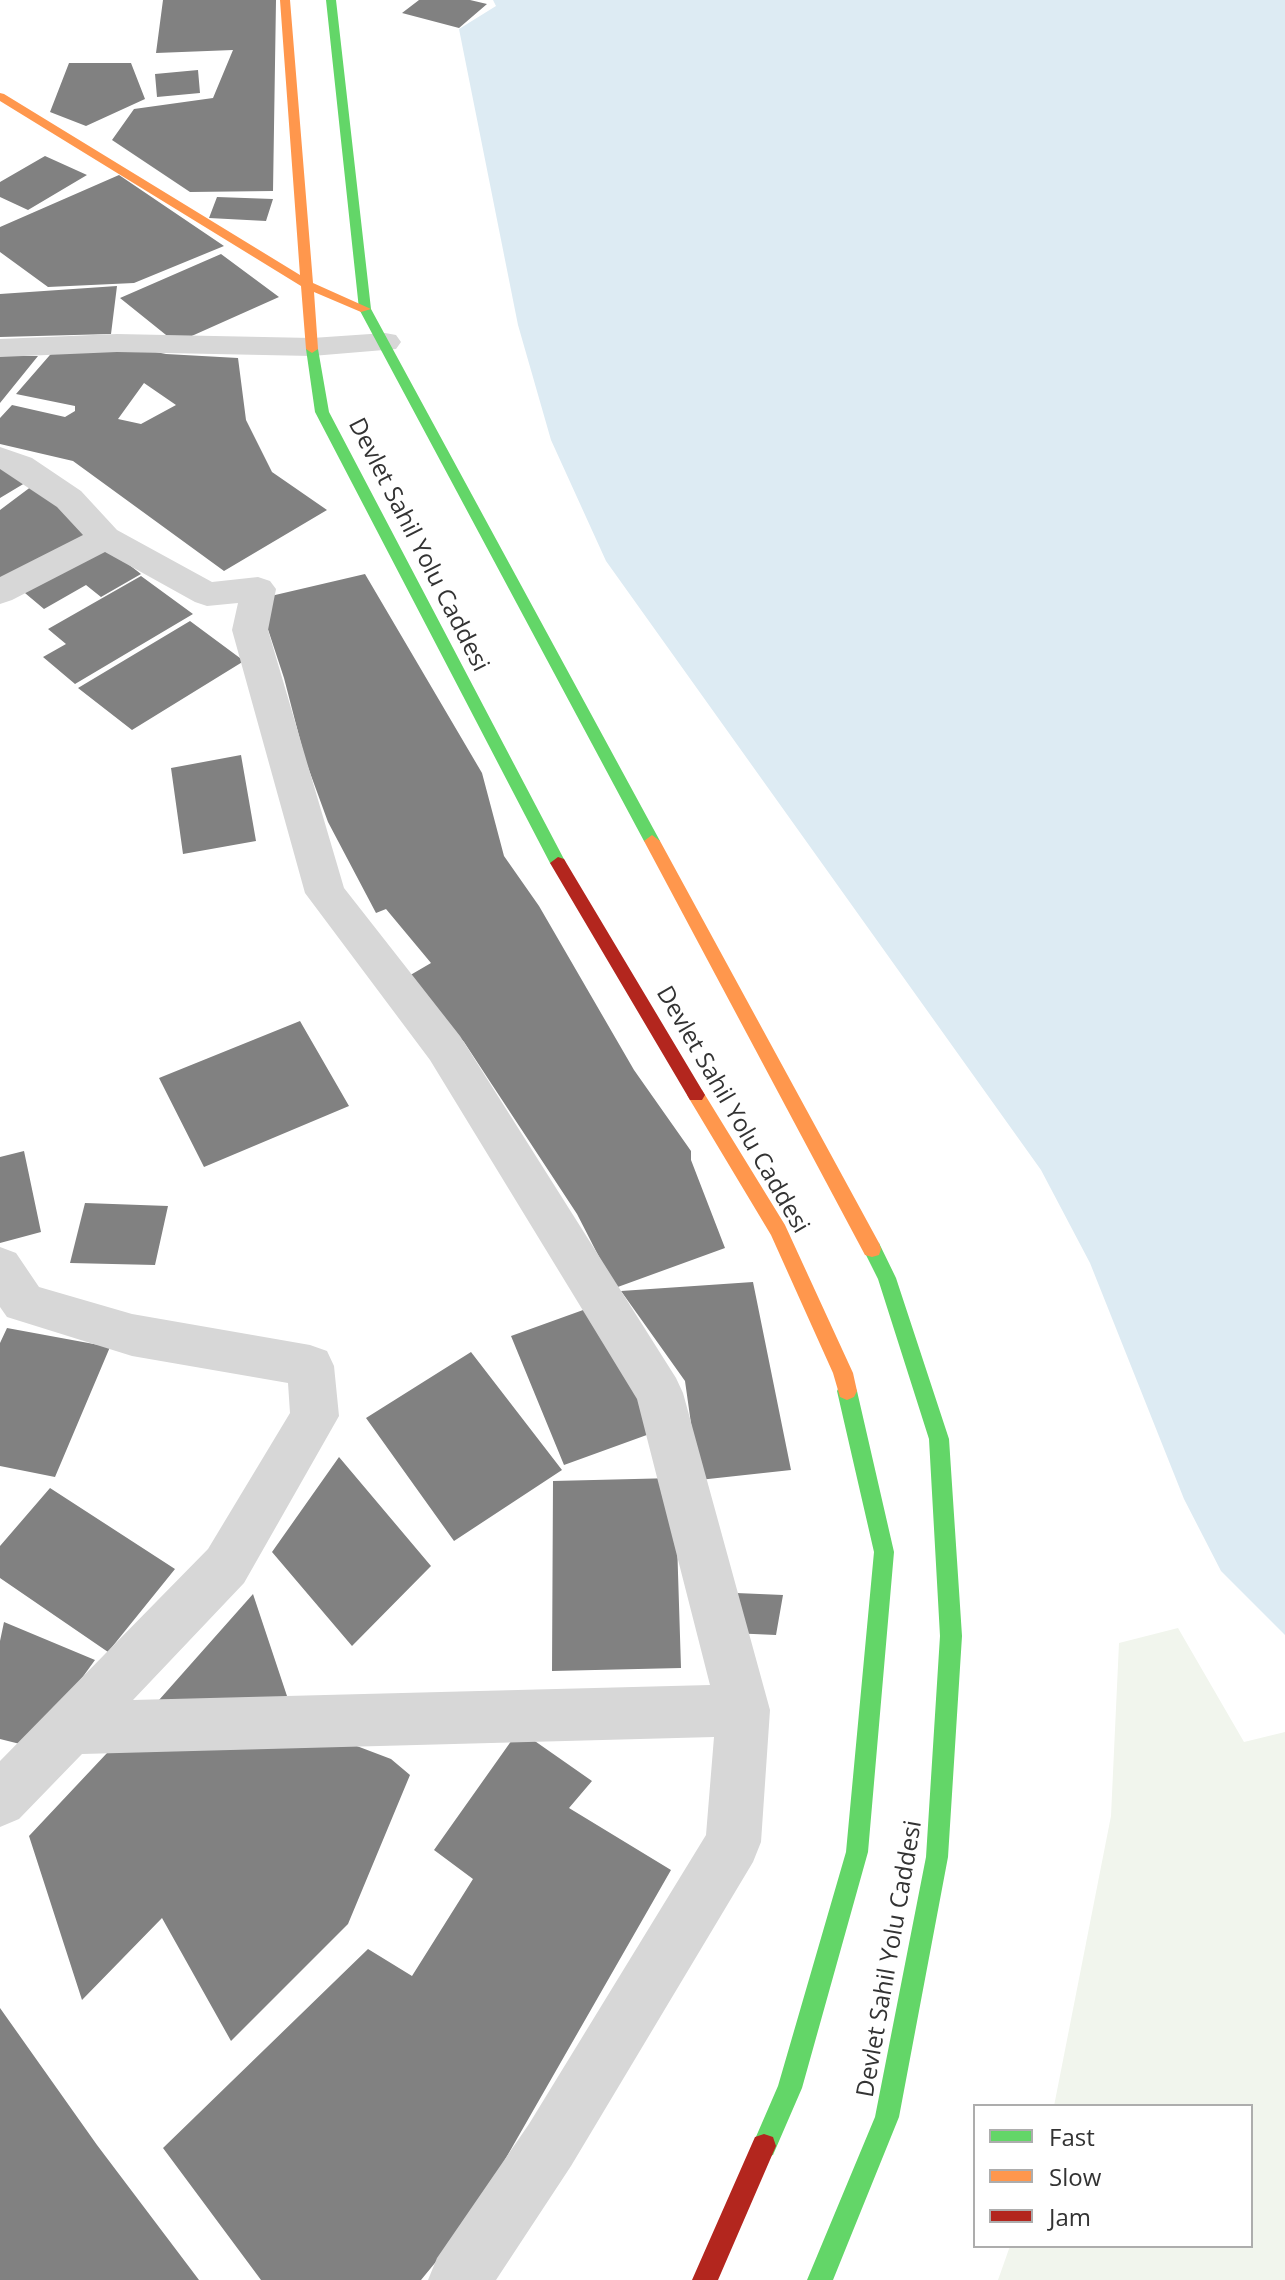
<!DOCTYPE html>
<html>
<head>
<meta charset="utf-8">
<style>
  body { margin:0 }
  #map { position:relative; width:1285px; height:2280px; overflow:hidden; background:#fff; font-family:"Open Sans",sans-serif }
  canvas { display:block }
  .legend { position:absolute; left:973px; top:2104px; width:280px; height:144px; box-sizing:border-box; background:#fff; border:2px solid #adadad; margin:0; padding:10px 14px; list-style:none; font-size:24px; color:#333 }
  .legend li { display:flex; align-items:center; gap:16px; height:40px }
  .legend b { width:40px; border:2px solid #adadad }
</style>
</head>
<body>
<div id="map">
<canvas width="1285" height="2280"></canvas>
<ul class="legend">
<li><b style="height:10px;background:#63d668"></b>Fast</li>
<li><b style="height:10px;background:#ff974d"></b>Slow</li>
<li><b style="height:10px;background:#b3261e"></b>Jam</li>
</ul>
</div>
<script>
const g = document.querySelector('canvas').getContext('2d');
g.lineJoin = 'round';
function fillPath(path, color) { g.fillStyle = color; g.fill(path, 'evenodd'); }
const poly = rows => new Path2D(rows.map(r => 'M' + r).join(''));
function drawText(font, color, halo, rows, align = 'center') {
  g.font = font + ' "Open Sans",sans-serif'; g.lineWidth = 8; g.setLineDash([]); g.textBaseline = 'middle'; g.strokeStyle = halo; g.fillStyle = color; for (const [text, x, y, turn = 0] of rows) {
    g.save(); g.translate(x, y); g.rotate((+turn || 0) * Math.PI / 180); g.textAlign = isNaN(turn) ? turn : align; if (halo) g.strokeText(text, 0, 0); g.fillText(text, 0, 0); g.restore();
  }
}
const green = poly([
  [1178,1628,1244,1742,1285,1732,1285,2280,998,2280,1010,2246,1251,2246,1251,2106,1054,2106,1111,1816,1119,1643]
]);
const water = poly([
  [493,0,1285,0,1285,1635,1221,1571,1184,1499,1090,1263,1041,1170,606,561,551,440,518,325,459,29,496,6]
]);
const building = poly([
  [163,0,276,0,273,191,190,192,112,140,134,109,213,98,233,50,156,53],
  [419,0,470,0,487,4,459,28,402,13],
  [69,63,131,63,145,99,86,126,50,112],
  [198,70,200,93,157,97,155,74],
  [45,156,87,175,28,210,0,197,0,182],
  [119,175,224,246,134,283,48,287,0,252,0,227],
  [217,197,273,199,266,221,209,218],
  [221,254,279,297,176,343,120,298],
  [117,286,111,334,0,337,0,294],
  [125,346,166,354,238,358,246,420,272,472,327,510,224,571,73,461,0,444,0,418,12,405,65,417,75,411,75,406,16,394,56,348],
  [144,383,176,405,141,424,118,419],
  [0,356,38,356,0,403],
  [0,462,30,480,0,498],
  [36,483,97,534,0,585,0,510],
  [101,543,141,574,101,597,86,585,44,609,19,588],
  [365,574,482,773,504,856,539,906,634,1070,691,1151,691,1160,725,1248,615,1288,577,1214,464,1042,407,977,431,963,386,909,376,913,328,822,305,759,284,678,258,599],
  [141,576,193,614,75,684,43,657,66,644,48,629],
  [190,621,244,661,132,730,78,688],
  [241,755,256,841,183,854,171,768],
  [300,1021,349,1106,204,1167,159,1078],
  [24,1151,41,1232,0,1243,0,1157],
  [85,1203,168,1206,155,1265,70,1263],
  [753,1282,791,1470,699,1480,685,1381,621,1291],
  [597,1305,655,1432,564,1465,511,1336],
  [7,1328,110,1347,55,1477,0,1466,0,1343],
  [471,1352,562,1470,454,1541,366,1418],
  [339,1457,431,1566,352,1646,272,1552],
  [675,1478,681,1668,552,1671,553,1481],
  [50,1488,175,1569,108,1652,0,1578,0,1546],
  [736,1593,783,1595,776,1635,731,1633],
  [253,1594,290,1705,151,1709],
  [4,1622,95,1660,32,1747,0,1739,0,1641],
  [519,1730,592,1781,569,1808,671,1870,471,2219,421,2280,261,2280,163,2148,368,1949,412,1976,473,1879,434,1850],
  [123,1736,333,1737,391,1759,410,1775,348,1924,231,2041,162,1918,82,2000,29,1836],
  [0,2008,97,2145,199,2280,0,2280]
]);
const street = poly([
  [385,333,396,335,401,342,396,349,312,356,117,352,0,357,0,339,117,334,312,338,385,333],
  [0,447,32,458,81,491,117,530,212,582,258,577,270,581,276,589,268,630,344,888,460,1036,676,1378,683,1393,770,1710,761,1842,753,1862,571,2166,496,2280,428,2280,437,2258,529,2124,706,1835,714,1737,82,1754,19,1819,0,1827,0,1761,208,1549,290,1413,288,1383,132,1356,7,1317,0,1307,0,1247,16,1253,39,1287,132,1314,310,1345,327,1351,334,1366,339,1416,244,1583,133,1700,710,1685,637,1399,430,1060,305,893,232,630,238,603,207,606,195,602,105,552,12,600,0,604,0,577,83,535,57,507,0,469,0,447]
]);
const fast = poly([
  [326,0,336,0,371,309,660,841,658,845,652,847,644,841,359,309,326,0],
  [312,345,318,349,329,412,566,863,564,867,558,869,550,863,315,412,306,349,312,345],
  [872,1241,879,1243,896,1278,949,1439,962,1636,948,1857,899,2117,833,2280,807,2280,875,2117,926,1857,940,1636,929,1439,878,1279,863,1249,865,1243,872,1241],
  [847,1382,854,1385,857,1391,894,1552,868,1852,802,2088,773,2155,764,2158,755,2155,752,2146,778,2086,846,1852,874,1552,837,1391,840,1385,847,1382]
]);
const slow = poly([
  [280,0,290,0,313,283,371,309,361,312,314,292,318,349,312,353,306,349,301,286,0,101,0,93,4,94,300,275,280,0],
  [652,835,660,841,879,1243,881,1249,879,1255,872,1257,865,1255,644,841,652,835],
  [696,1088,702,1090,785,1225,853,1373,857,1391,854,1397,847,1400,840,1397,833,1373,771,1235,687,1095,690,1090,696,1088]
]);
const jam = poly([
  [558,857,564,859,702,1090,705,1095,702,1100,690,1100,550,863,558,857],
  [764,2134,773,2137,776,2146,718,2280,692,2280,755,2137,764,2134]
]);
const streetNames = [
  ["Devlet Sahil Yolu Caddesi",418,545,63],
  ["Devlet Sahil Yolu Caddesi",732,1110,60],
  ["Devlet Sahil Yolu Caddesi",890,1959,-80]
];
fillPath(green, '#f1f5ed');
fillPath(water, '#ddebf3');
fillPath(building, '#818181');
fillPath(street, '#d7d7d7');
fillPath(fast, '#63d668');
fillPath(slow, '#ff974d');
fillPath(jam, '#b3261e');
drawText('24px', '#333', '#fff', streetNames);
</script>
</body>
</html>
